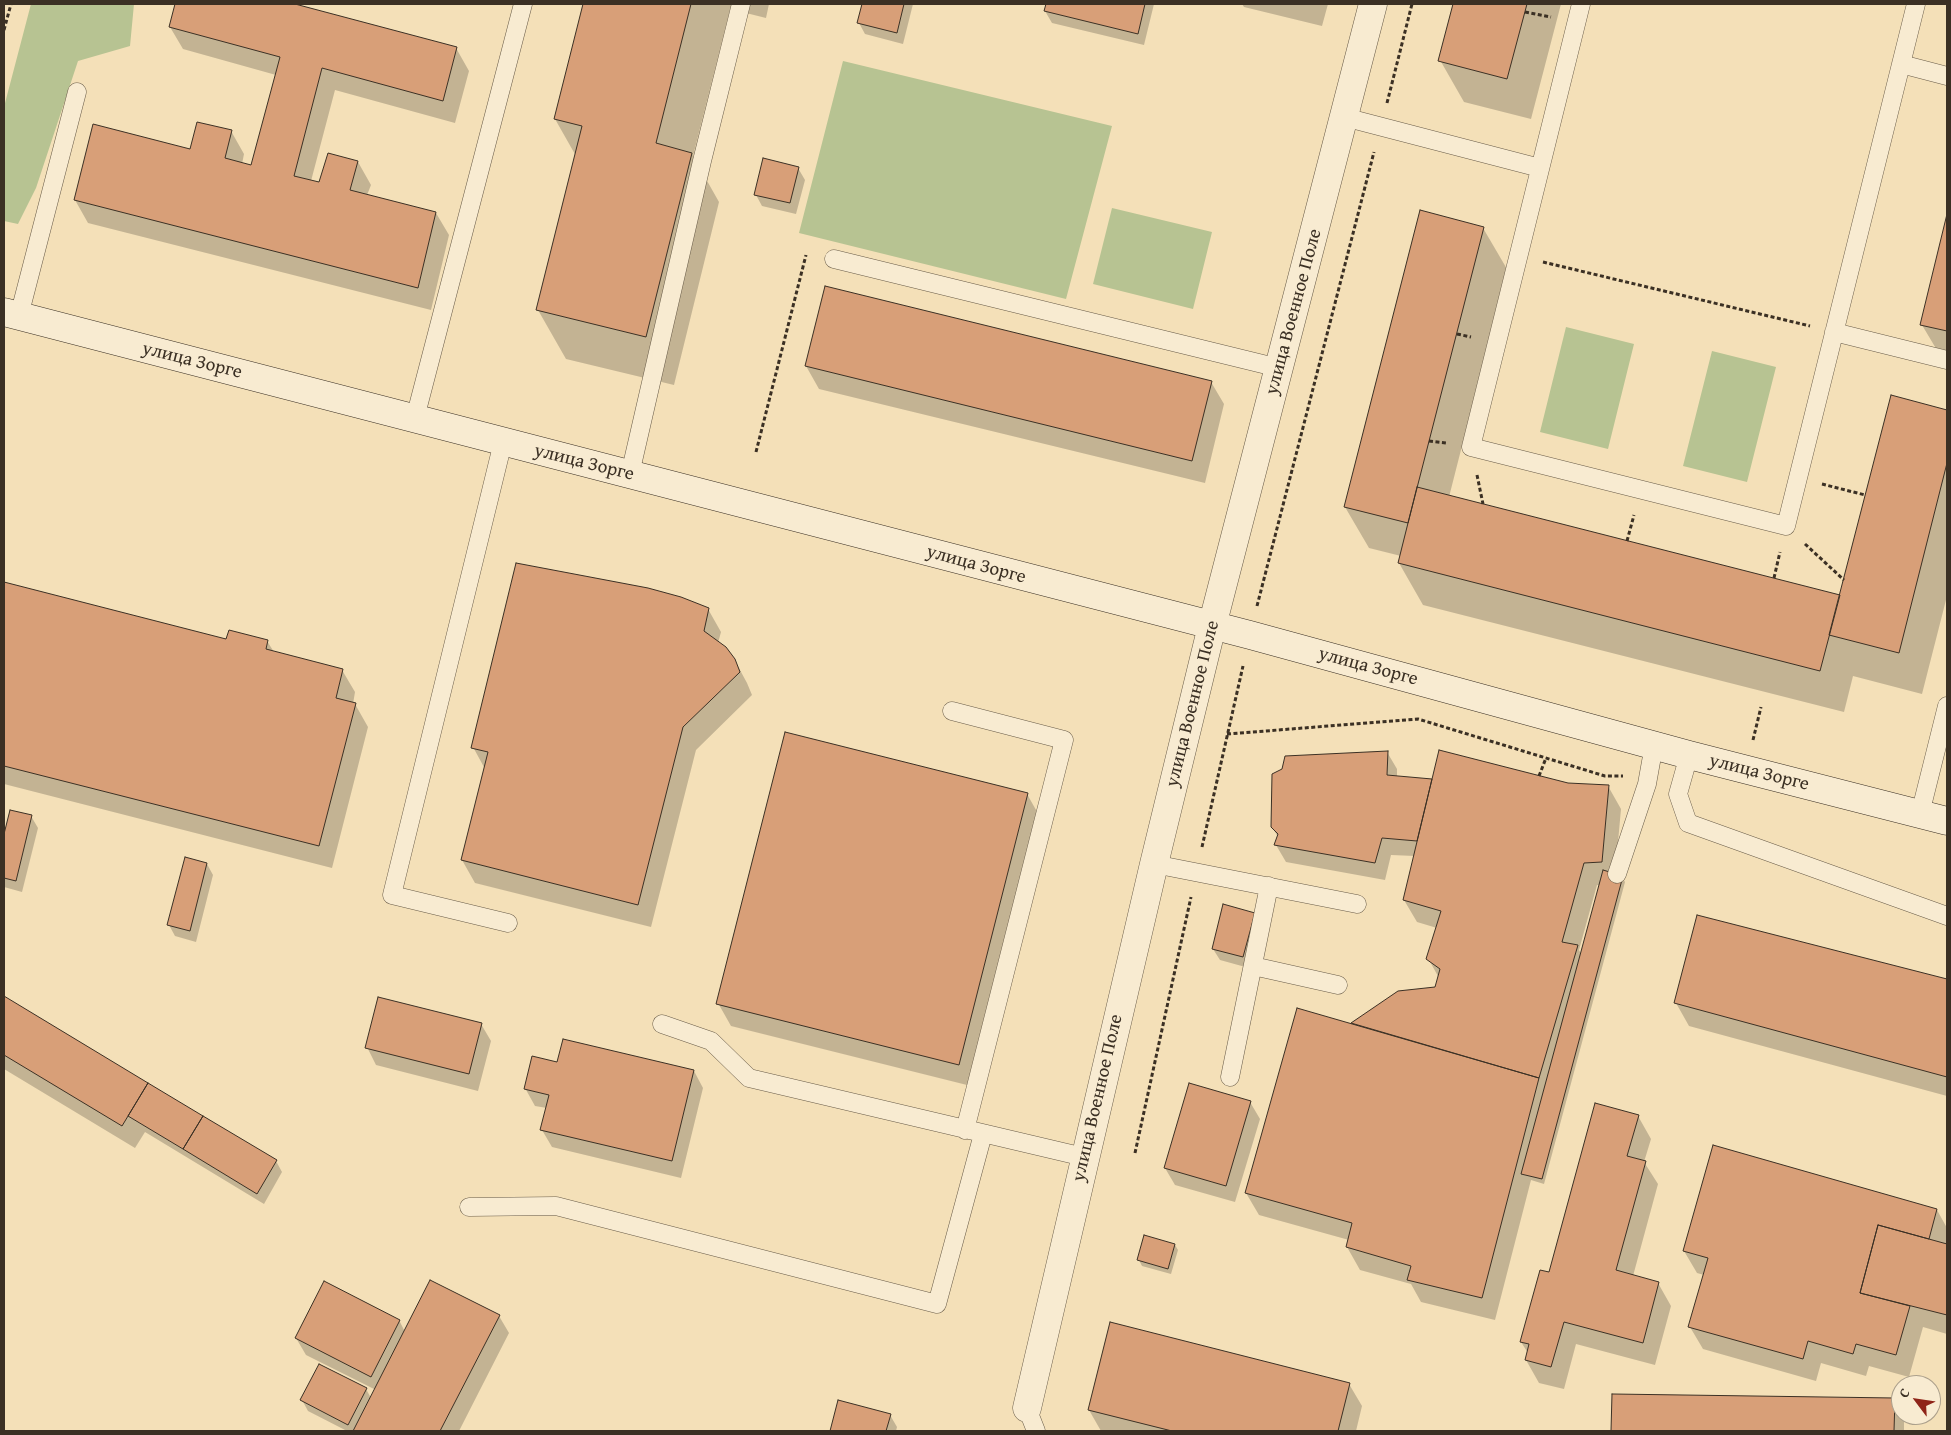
<!DOCTYPE html>
<html>
<head>
<meta charset="utf-8">
<style>
  body { margin:0 }
  #map { position:relative; width:1951px; height:1435px; overflow:hidden; background:#f4e0b8; font-family:"Gentium Book Plus",serif }
  canvas { display:block }
  .frame { position:absolute; inset:0; border:5px solid #3b3024; pointer-events:none }
  .north { position:absolute; left:1891px; top:1375px; width:50px; height:50px; box-sizing:border-box; background:#f8ebd1; border:1px solid #aca08c; border-radius:50%; rotate:301deg; font-size:14px; font-weight:700; line-height:20px; text-align:center; color:#3b3024 }
  .north::after { content:''; display:block; margin:auto; width:18px; height:22px; background:#8f2418; clip-path:polygon(50% 0,100% 100%,50% 72%,0 100%) }
</style>
</head>
<body>
<div id="map">
<canvas width="1951" height="1435"></canvas>
<div class="frame"></div>
<div class="north">С</div>
</div>
<script>
const g = document.querySelector('canvas').getContext('2d');
g.lineJoin = 'round';
function fillPath(path, color) { g.fillStyle = color; g.fill(path, 'evenodd'); }
const poly = rows => new Path2D(rows.map(r => 'M' + r).join(''));
function trace(path, color, width, dash) { g.strokeStyle = color; g.lineWidth = width; g.lineCap = dash ? 'butt' : 'round'; g.setLineDash(dash || []); g.stroke(path); }
function drawText(font, color, halo, rows, align = 'center') {
  g.font = font + ' "Gentium Book Plus",serif'; g.lineWidth = 5; g.setLineDash([]); g.textBaseline = 'middle'; g.strokeStyle = halo; g.fillStyle = color; for (const [text, x, y, turn = 0] of rows) {
    g.save(); g.translate(x, y); g.rotate((+turn || 0) * Math.PI / 180); g.textAlign = isNaN(turn) ? turn : align; if (halo) g.strokeText(text, 0, 0); g.fillText(text, 0, 0); g.restore();
  }
}
const green = poly([
  [31,4,134,4,130,46,78,61,36,188,18,224,4,221,4,107],
  [843,61,1112,126,1066,299,799,233],
  [1112,208,1212,232,1193,309,1093,284],
  [1566,327,1634,344,1608,449,1540,432],
  [1712,351,1776,367,1747,482,1683,466]
]);
const shadow = poly([
  [176,4,290,4,456,48,469,71,455,123,335,90,311,181,320,184,358,162,371,185,367,195,436,213,449,235,431,310,88,223,75,200,231,131,244,154,242,164,252,166,276,75,183,49,170,27],
  [584,4,769,4,766,18,730,9,693,156,719,202,674,385,566,359,538,310,576,156,555,119],
  [863,4,913,4,903,44,865,34,859,23],
  [1047,4,1154,4,1144,45,1052,23,1045,11],
  [1242,4,1328,4,1322,26,1244,7],
  [1455,4,1561,4,1531,119,1464,102,1440,60],
  [798,168,805,180,796,214,762,206,756,195],
  [1947,219,1947,367,1922,325],
  [1483,228,1507,269,1449,497,1841,597,1892,397,1947,411,1947,596,1922,694,1853,676,1844,712,1423,605,1399,563,1401,556,1369,548,1345,507],
  [806,366,1211,382,1224,404,1205,483,819,389],
  [4,583,227,640,267,641,274,652,342,670,355,692,353,704,355,704,368,727,332,868,4,784],
  [708,609,721,632,718,643,734,659,747,683,752,695,696,750,651,927,475,883,462,860,485,769,473,747],
  [1387,752,1397,769,1397,778,1431,780,1432,782,1608,786,1621,809,1615,875,1622,877,1625,882,1544,1184,1531,1180,1495,1320,1421,1302,1411,1284,1360,1270,1347,1247,1349,1240,1259,1215,1246,1193,1351,1025,1399,993,1436,988,1439,978,1428,958,1437,928,1417,922,1404,900,1415,856,1391,855,1385,880,1286,862,1276,845,1278,837,1272,827],
  [1597,885,1600,885,1581,954,1579,950],
  [1027,794,1040,817,971,1086,731,1026,718,1003],
  [11,811,31,816,38,828,22,892,4,887,4,839],
  [207,864,213,875,196,942,175,936,169,925],
  [1254,914,1249,968,1220,960,1213,949],
  [1698,916,1947,980,1947,1096,1689,1026,1676,1003],
  [4,998,276,1161,282,1172,264,1204,145,1132,135,1148,4,1069],
  [481,1024,491,1041,478,1091,376,1065,367,1047],
  [558,1064,694,1071,703,1088,681,1178,552,1147,542,1130,547,1108,535,1106,525,1088],
  [1250,1102,1260,1119,1235,1202,1175,1185,1165,1168],
  [1638,1116,1651,1139,1644,1162,1658,1184,1633,1276,1658,1283,1671,1306,1655,1365,1576,1344,1564,1389,1539,1383,1526,1360,1528,1353,1521,1342,1550,1274],
  [1937,1210,1947,1228,1947,1334,1923,1327,1909,1377,1869,1366,1866,1376,1821,1363,1816,1381,1703,1349,1690,1327,1704,1275,1697,1273,1684,1251],
  [1175,1245,1178,1250,1171,1274,1142,1266,1139,1260],
  [499,1316,509,1333,459,1431,347,1431,308,1411,302,1400,366,1389,371,1398,376,1390,306,1355,296,1338,399,1320,405,1332],
  [1349,1384,1362,1406,1356,1431,1101,1431,1089,1410],
  [1613,1396,1894,1400,1901,1411,1901,1415,1904,1417,1904,1431,1612,1431],
  [839,1402,890,1415,897,1427,896,1431,831,1431]
]);
const building = poly([
  [175,4,295,4,457,47,443,101,322,68,294,176,319,182,328,153,358,161,350,190,436,212,418,288,74,200,93,124,190,149,197,122,232,130,225,158,251,165,280,57,169,27,175,4],
  [583,4,691,4,656,143,692,153,646,337,536,310,582,126,554,119,583,4],
  [862,4,904,4,897,33,857,23,862,4],
  [1046,4,1145,4,1138,34,1044,11,1046,4],
  [1453,4,1527,4,1507,79,1438,61,1453,4],
  [763,158,799,167,790,203,754,195,763,158],
  [1420,210,1484,227,1408,523,1344,507,1420,210],
  [1947,214,1947,331,1920,325,1947,214],
  [825,286,1212,381,1192,461,805,366,825,286],
  [1891,395,1947,410,1947,463,1899,653,1829,635,1891,395],
  [1417,487,1840,595,1820,671,1398,563,1417,487],
  [516,563,648,588,681,597,709,608,704,631,726,647,735,659,740,672,683,727,638,905,461,860,488,752,471,748,516,563],
  [4,582,226,639,229,630,268,640,266,649,343,669,336,698,356,703,319,846,4,766,4,582],
  [785,732,1028,793,959,1065,716,1004,785,732],
  [1439,750,1568,783,1609,785,1602,862,1584,863,1562,942,1578,945,1539,1078,1351,1023,1398,991,1435,987,1440,969,1426,959,1441,911,1403,900,1439,750],
  [1388,751,1387,775,1432,779,1417,841,1382,838,1375,863,1274,845,1278,834,1271,827,1272,774,1282,769,1285,756,1388,751],
  [10,810,32,815,16,881,4,878,4,834,10,810],
  [185,857,207,863,190,931,167,925,185,857],
  [1603,870,1623,876,1542,1179,1521,1174,1603,870],
  [1223,904,1255,913,1243,957,1212,949,1223,904],
  [1697,915,1947,979,1947,1077,1674,1003,1697,915],
  [4,996,148,1083,122,1126,4,1055,4,996],
  [378,997,482,1023,469,1074,365,1048,378,997],
  [1297,1008,1539,1078,1482,1298,1407,1280,1411,1266,1346,1247,1352,1223,1245,1193,1297,1008],
  [563,1039,694,1070,672,1161,540,1130,549,1095,524,1089,532,1056,557,1062,563,1039],
  [148,1083,203,1116,183,1149,128,1116,148,1083],
  [1189,1083,1251,1101,1226,1186,1164,1168,1189,1083],
  [1595,1103,1639,1115,1627,1156,1646,1161,1616,1270,1659,1282,1643,1343,1564,1322,1551,1367,1525,1360,1529,1344,1520,1342,1540,1270,1549,1272,1595,1103],
  [203,1116,277,1160,257,1194,183,1149,203,1116],
  [1713,1145,1937,1209,1929,1239,1878,1225,1860,1293,1910,1306,1896,1355,1856,1344,1853,1354,1808,1341,1803,1359,1688,1327,1708,1258,1683,1251,1713,1145],
  [1878,1225,1947,1244,1947,1315,1860,1293,1878,1225],
  [1144,1235,1175,1244,1168,1269,1137,1260,1144,1235],
  [430,1280,500,1315,440,1431,353,1431,430,1280],
  [324,1281,400,1320,371,1377,295,1338,324,1281],
  [1110,1322,1350,1383,1338,1431,1172,1431,1088,1410,1110,1322],
  [319,1364,367,1388,348,1425,300,1400,319,1364],
  [1612,1394,1895,1398,1894,1431,1611,1431,1612,1394],
  [838,1400,891,1414,886,1431,830,1431,838,1400]
]);
const path = poly([
  [1525,12,1551,17],
  [4,30,11,4],
  [1387,103,1412,4],
  [1543,262,1810,326],
  [1457,334,1471,337],
  [1429,441,1446,443],
  [756,452,806,255],
  [1477,475,1483,504],
  [1822,484,1865,495],
  [1627,541,1634,515],
  [1805,544,1844,580],
  [1774,578,1780,552],
  [1257,606,1374,152],
  [1227,734,1418,719,1605,776,1623,776],
  [1753,740,1761,707],
  [1539,776,1546,758],
  [1202,847,1243,666],
  [1135,1153,1191,897]
]);
const lane = poly([
  [1581,4,1471,447,1786,526,1916,4],
  [1901,64,1947,76],
  [1344,117,1540,168],
  [834,259,1279,368],
  [19,316,77,92],
  [1834,332,1947,360],
  [415,418,523,4],
  [503,442,392,895,508,923],
  [630,474,702,161,741,4],
  [952,711,1064,740,965,1130],
  [1689,755,1678,794,1688,823,1947,916],
  [1920,814,1947,706],
  [1154,864,1357,904],
  [1617,874,1647,784,1654,745],
  [1253,966,1338,985],
  [662,1024,711,1041,749,1078,1084,1157],
  [1230,1077,1269,886],
  [469,1207,556,1206,937,1304,983,1134],
  [1027,1408,1036,1431]
]);
const street = poly([
  [1027,1408,1154,864,1212,626,1373,4]
]);
const secondary = poly([
  [4,312,1250,635,1689,755,1947,821]
]);
const streetNames = [
  ["улица Военное Поле",1294,312,-75],
  ["улица Зорге",192,361,14],
  ["улица Зорге",584,463,14],
  ["улица Зорге",976,565,15],
  ["улица Зорге",1368,667,15],
  ["улица Военное Поле",1193,704,-76],
  ["улица Зорге",1759,773,14],
  ["улица Военное Поле",1098,1098,-77]
];
fillPath(green, '#b7c392');
fillPath(shadow, '#0003');
fillPath(building, '#d89f78');
trace(building, '#3b3024', 1);
trace(lane, '#695c49', 19);
trace(street, '#695c49', 29);
trace(secondary, '#3b3024', 29);
trace(path, '#3b3024', 3, [4, 2.5]);
trace(lane, '#f8ebd1', 18);
trace(street, '#f8ebd1', 28);
trace(secondary, '#f8ebd1', 28);
drawText('19px', '#3b3024', '#f8ebd1', streetNames);
</script>
</body>
</html>
